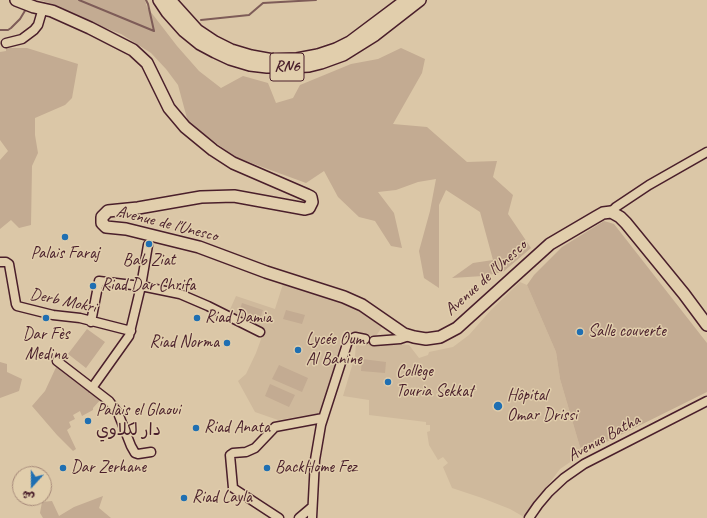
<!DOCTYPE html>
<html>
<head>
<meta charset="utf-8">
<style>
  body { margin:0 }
  #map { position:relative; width:707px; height:518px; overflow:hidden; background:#dbc7a7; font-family:Caveat,"Playpen Sans Arabic",sans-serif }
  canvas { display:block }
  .north { position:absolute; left:12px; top:466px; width:40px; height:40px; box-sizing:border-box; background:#e1ceac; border:1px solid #a58878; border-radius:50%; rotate:201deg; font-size:11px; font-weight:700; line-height:16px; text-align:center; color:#4a1f2b }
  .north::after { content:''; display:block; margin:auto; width:14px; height:18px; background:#1f6fb2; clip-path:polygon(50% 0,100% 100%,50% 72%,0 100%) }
</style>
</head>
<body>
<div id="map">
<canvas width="707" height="518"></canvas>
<div class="north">ش</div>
</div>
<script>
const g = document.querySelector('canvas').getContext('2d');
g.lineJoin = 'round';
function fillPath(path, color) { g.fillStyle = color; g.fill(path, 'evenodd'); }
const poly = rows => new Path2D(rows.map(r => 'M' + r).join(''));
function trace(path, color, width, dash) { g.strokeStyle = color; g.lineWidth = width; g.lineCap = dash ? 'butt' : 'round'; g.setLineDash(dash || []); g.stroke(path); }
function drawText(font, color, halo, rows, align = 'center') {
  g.font = font + ' Caveat,"Playpen Sans Arabic",sans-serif'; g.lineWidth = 3; g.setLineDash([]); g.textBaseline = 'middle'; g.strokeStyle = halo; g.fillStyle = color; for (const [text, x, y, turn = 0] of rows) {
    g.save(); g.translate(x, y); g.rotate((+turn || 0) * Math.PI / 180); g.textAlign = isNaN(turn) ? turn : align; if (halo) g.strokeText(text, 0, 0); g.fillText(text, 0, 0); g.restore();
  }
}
const built = poly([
  [520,282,527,285,556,352,560,379,582,454,560,469,524,517,510,509,482,498,452,488,443,467,448,463,443,457,438,460,429,445,427,432,430,431,430,425,426,425,426,422,369,415,369,400,343,396,355,356,356,344,363,346,364,341,374,343,409,345,419,358,428,355,429,352,453,347,469,335,491,310],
  [283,284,350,304,351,305,382,327,374,339,344,331,327,392,320,413,278,420,255,412,238,381,246,374,256,353,264,331,228,314,236,296,275,309]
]);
const green = poly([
  [39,0,145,0,147,7,177,46,199,71,221,88,243,76,268,83,276,103,293,98,300,85,351,64,378,59,401,48,425,59,422,73,393,124,427,127,467,162,497,161,493,177,513,195,508,214,531,248,503,272,483,276,452,278,473,263,493,260,480,212,446,190,439,205,439,288,424,278,419,251,430,211,436,179,418,182,396,190,378,192,394,213,402,248,391,246,375,221,359,217,338,197,324,171,306,183,235,157,188,122,178,85,166,69,151,53,121,34,84,20,56,5],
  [6,48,27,48,78,64,72,98,65,105,35,118,35,135,38,153,32,166,31,225,19,228,11,220,0,229,0,160,8,151,0,140,0,52,6,51],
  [604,221,614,224,707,343,707,392,582,454,560,379,556,352,527,285,534,275,562,247],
  [242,303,263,310,259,322,238,315],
  [286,310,305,315,302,324,283,319],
  [87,329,105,342,86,368,68,354],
  [362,359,386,362,385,373,361,371],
  [0,362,7,364,7,372,22,379,19,391,0,398],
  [58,363,101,399,93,408,93,410,82,416,80,411,73,415,75,419,69,422,71,427,67,430,76,449,73,451,57,435,32,406,45,391],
  [279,365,308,378,302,392,272,379],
  [270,384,295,395,289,407,265,396],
  [103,496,99,508,111,518,43,518,40,513,42,502,52,501,59,516,74,507]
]);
const stream = poly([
  [79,0,154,31],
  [146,0,148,4,154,31],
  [201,20,249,15,263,3,316,0],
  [0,30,8,30,11,28,20,19,26,9]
]);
const minor = poly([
  [6,43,22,39,34,30,38,25,43,8],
  [611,212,616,207,649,185,707,152],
  [0,262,6,262,9,264,16,304,17,306,53,315,80,318,131,331],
  [91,322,99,281,141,286,180,294,208,306,260,332],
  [374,341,400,339,409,336],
  [57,361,109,401,118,413,131,446,135,453,138,454,151,452],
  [92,388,129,336,141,286,148,245],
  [279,518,233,488,230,455,233,453,246,452,255,448,275,427,323,418],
  [299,518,312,507],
  [312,518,315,460,321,425,348,341,355,337,365,339],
  [529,518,538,505,549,492,564,478,584,464,707,401]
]);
const major = poly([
  [16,0,34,7,52,11,90,28,133,50,147,63,169,108,185,127,213,150,233,163,307,195,311,197,312,202,309,208,305,209,234,196,201,197,138,208,108,211,102,217,102,223,106,227,126,229,199,247,266,272,344,297,362,305,404,334,414,337,426,339,440,337,457,328,550,244,596,217,603,213,611,212,620,217,626,223,684,294,707,325],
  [159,0,167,12,184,31,200,44,215,52,230,59,250,65,267,67,289,67,309,66,321,63,343,55,375,35,420,0],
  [170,0,197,30,215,42,231,50,251,56,273,60,297,59,318,55,336,49,350,42,406,0]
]);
const markers = [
  [65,237,4,"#1f6fb2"],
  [149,244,4,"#1f6fb2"],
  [93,286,4,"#1f6fb2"],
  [46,318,4,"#1f6fb2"],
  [197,318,4,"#1f6fb2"],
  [580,332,4,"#1f6fb2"],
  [227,343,4,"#1f6fb2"],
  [298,350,4,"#1f6fb2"],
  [388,382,4,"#1f6fb2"],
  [498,406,5,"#1f6fb2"],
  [88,421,4,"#1f6fb2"],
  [196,428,4,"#1f6fb2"],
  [63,468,4,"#1f6fb2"],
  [267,468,4,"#1f6fb2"],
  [184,498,4,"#1f6fb2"]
];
const shields = [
  [287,67,34]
];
const shieldNames = [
  ["RN6",287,67]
];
const streetNames = [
  ["Avenue de l'Unesco",167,224,14],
  ["Avenue de l'Unesco",486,278,-42],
  ["Derb Mokri",63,301,12],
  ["Avenue Batha",604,438,-29]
];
const poiNames = [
  ["Palais Faraj",65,254,"center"],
  ["Bab Ziat",149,261,"center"],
  ["Riad Dar Chrifa",101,286],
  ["Riad Damia",205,318],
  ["Salle couverte",588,332],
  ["Dar Fès",46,335,"center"],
  ["Medina",46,355,"center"],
  ["Lycée Oum",306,340],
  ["Al Banine",306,360],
  ["Riad Norma",219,343,"right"],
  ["Collège",396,372],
  ["Touria Sekkat",396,392],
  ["Hôpital",507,396],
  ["Omar Drissi",507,416],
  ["Palais el Glaoui",96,411],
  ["دار لكلاوي",96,431],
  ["Riad Anata",204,428],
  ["Dar Zerhane",71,468],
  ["BackHome Fez",275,468],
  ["Riad Layla",192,498]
];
fillPath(built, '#cfb99c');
fillPath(green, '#c3ab92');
trace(stream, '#7e5c58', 2);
trace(minor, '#4a1f2b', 11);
trace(major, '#4a1f2b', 14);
trace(minor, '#e1ceac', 8);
trace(major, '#e1ceac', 11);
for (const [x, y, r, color] of markers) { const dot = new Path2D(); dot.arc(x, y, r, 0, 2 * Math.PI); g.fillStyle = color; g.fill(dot); trace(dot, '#e1ceac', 1.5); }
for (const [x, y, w] of shields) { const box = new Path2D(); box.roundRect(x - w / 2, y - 14, w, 28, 3); g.fillStyle = '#e1ceac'; g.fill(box); trace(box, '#4a1f2b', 1); }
drawText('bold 16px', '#4a1f2b', null, shieldNames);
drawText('17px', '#4a1f2b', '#e1ceac', streetNames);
drawText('17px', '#4a1f2b', '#e1ceac', poiNames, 'left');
</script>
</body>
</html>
